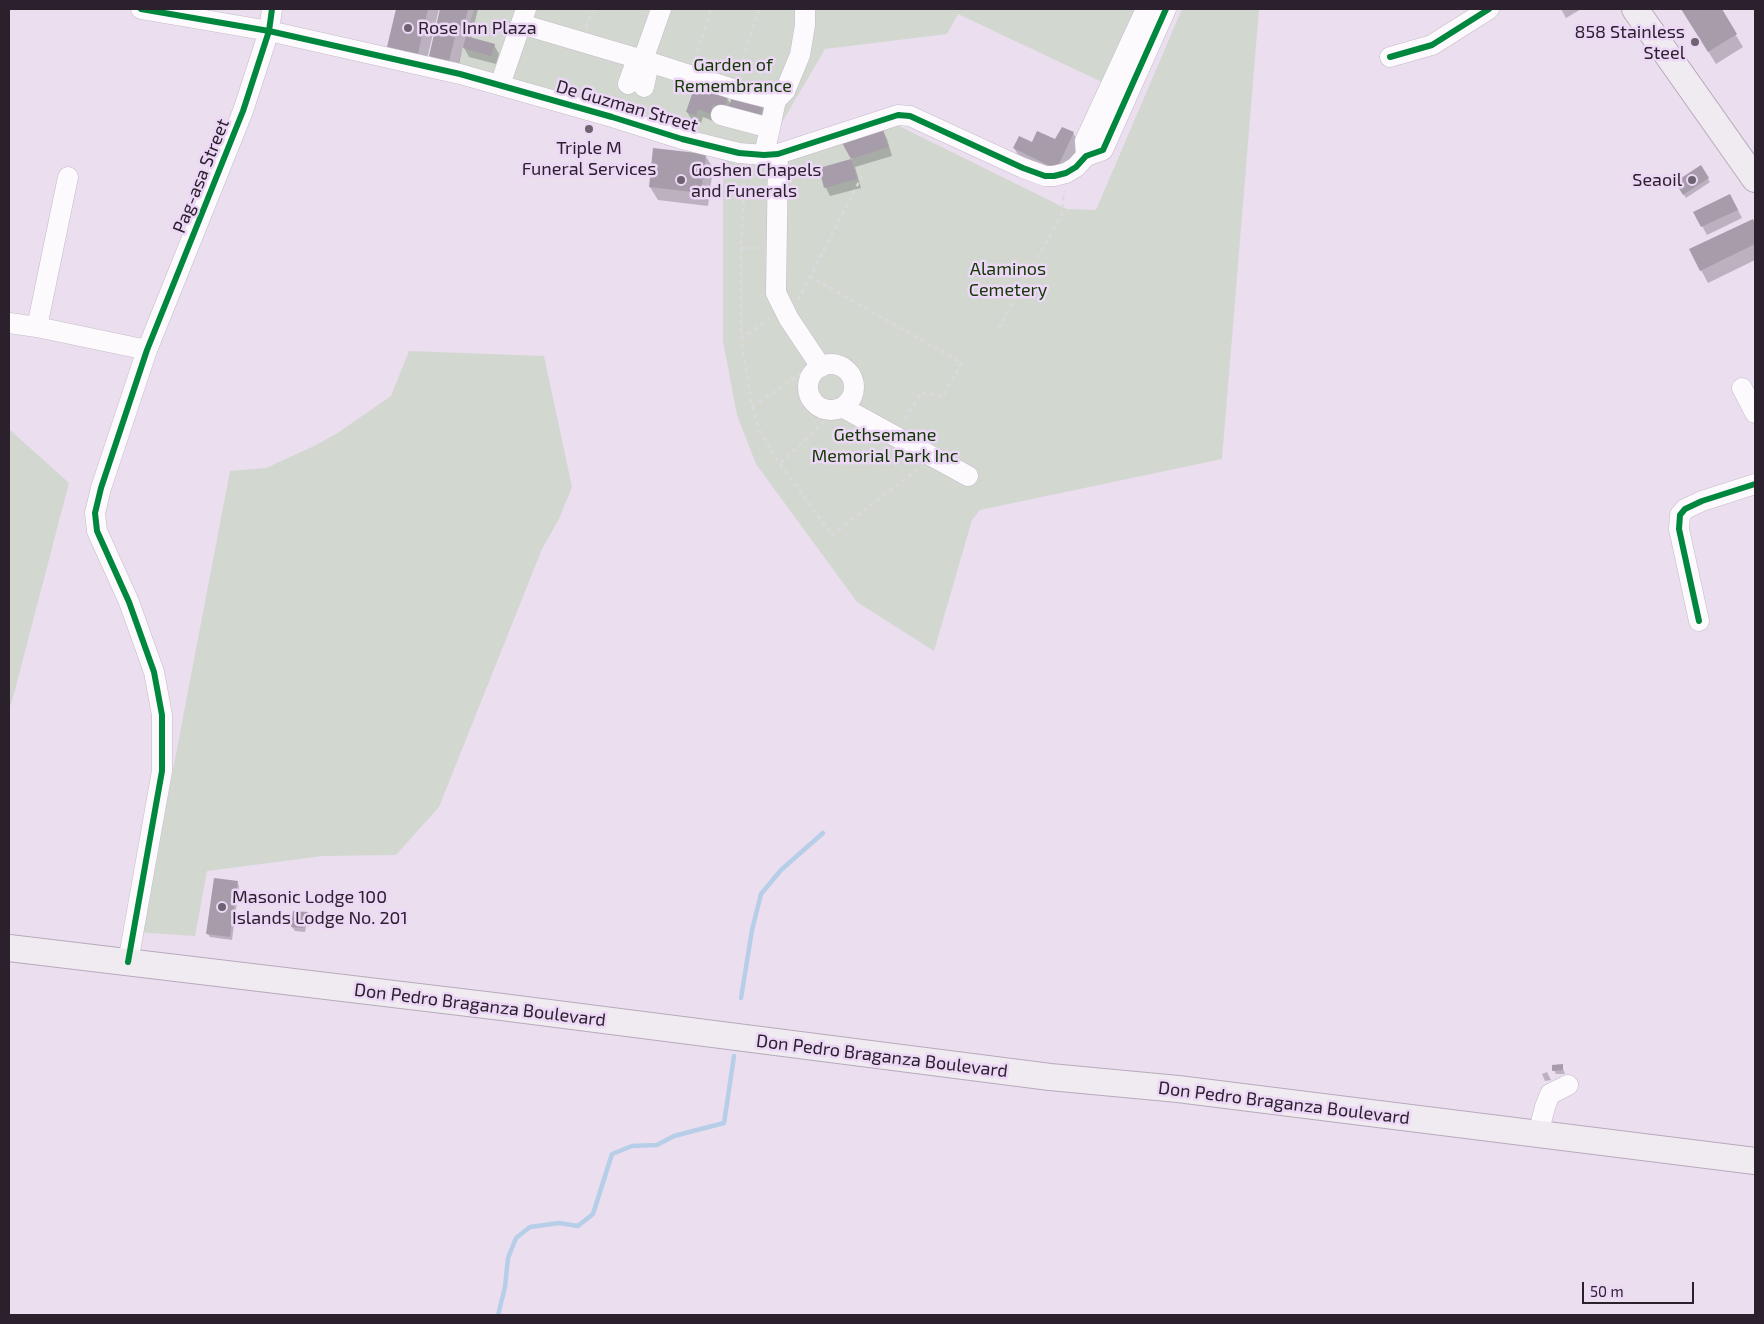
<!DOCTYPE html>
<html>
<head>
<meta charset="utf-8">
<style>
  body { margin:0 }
  #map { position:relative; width:1764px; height:1324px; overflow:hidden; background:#eadeef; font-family:"Exo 2",sans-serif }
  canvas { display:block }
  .frame { position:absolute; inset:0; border:10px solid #2a212d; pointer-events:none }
  .scale { position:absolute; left:1582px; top:1282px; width:112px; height:22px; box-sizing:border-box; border:2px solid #2a212d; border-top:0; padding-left:6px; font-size:15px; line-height:18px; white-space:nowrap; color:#2a212d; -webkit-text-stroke:4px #edd7f6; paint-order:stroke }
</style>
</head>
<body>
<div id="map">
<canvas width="1764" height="1324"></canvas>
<div class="frame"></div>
<div class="scale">50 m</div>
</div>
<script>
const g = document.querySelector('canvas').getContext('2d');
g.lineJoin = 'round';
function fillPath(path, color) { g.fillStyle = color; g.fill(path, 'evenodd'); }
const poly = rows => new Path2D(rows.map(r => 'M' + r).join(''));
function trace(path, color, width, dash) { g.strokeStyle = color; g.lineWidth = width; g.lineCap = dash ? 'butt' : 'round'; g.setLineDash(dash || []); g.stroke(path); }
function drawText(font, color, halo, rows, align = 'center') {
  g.font = font + ' "Exo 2",sans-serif'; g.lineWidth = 5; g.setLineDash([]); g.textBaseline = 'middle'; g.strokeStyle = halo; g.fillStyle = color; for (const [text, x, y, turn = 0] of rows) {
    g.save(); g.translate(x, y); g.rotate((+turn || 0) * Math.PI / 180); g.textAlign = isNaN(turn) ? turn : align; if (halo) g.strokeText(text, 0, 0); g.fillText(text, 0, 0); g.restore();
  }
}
const green = poly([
  [474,9,1138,9,1104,83,958,14,947,34,825,49,767,148,757,149,697,134,458,64],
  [1182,9,1259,9,1222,459,980,510,972,520,934,651,857,602,756,464,737,415,723,341,723,155,897,125,1067,209,1096,210],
  [409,351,544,356,572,487,559,519,542,549,439,807,396,855,323,856,207,871,195,936,134,932,167,801,230,471,266,468,314,446,336,434,391,396],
  [9,429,69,483,11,705,9,705]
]);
const shadow = poly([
  [398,9,439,9,425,67,396,60,389,47],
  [441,9,478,9,471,38,462,21,459,22,469,38,494,45,499,54,496,64,469,57,463,46,457,74,438,69,430,56],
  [1561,9,1581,9,1566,18],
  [1682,9,1720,9,1743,47,1716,64],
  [727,98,731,105,763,106,768,114,764,128,715,122,703,117,701,123,692,120,687,112],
  [883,131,887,139,892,156,855,167,861,188,830,196,826,188,820,169,853,159,843,142],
  [1073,133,1081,146,1066,177,1022,161,1014,148,1056,141],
  [705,155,713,168,708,206,658,200,650,187],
  [1700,167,1710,182,1686,198,1676,183],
  [1735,204,1742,218,1707,235,1695,213],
  [1752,220,1755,226,1755,260,1708,283,1701,270],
  [237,882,239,886,232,940,210,937,208,934],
  [308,913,310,917,309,927,306,926,305,932,295,931,292,927],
  [1562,1066,1565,1074,1556,1074,1554,1070],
  [1547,1072,1551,1080,1545,1081,1542,1074]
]);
const stream = poly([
  [741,998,752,930,761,894,781,870,823,833],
  [498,1315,505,1287,508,1258,516,1238,530,1227,559,1223,578,1226,593,1214,612,1154,632,1146,657,1145,674,1136,724,1123,734,1056]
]);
const building = poly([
  [396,9,428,9,418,54,387,47],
  [440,9,468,9,464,27,458,25,449,61,429,56],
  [1681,9,1722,9,1737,34,1708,52],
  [466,36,495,44,491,56,463,48],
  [695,85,728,96,724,108,713,104,710,114,698,109,696,115,686,112],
  [732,96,763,104,759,120,728,111],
  [1062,127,1074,132,1059,164,1050,166,1013,148,1019,136,1032,142,1037,131,1055,139],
  [883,129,888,147,851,159,857,179,824,188,819,168,851,159,841,141],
  [653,148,706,154,701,193,649,187],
  [1701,165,1709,178,1683,195,1675,182],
  [1730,194,1738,210,1701,227,1693,212],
  [1753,219,1755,224,1755,244,1700,271,1689,249],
  [214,878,238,881,230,937,206,934],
  [293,911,308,912,307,923,304,923,303,928,291,927],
  [1563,1064,1563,1070,1552,1071,1552,1065]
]);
const path = poly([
  [586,27,593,9],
  [695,60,711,9],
  [738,74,759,9],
  [759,173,745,174,741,248,741,339,752,407,761,434,780,464,832,535,918,469],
  [741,248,760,248],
  [809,276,962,363,942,397,922,392,903,422],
  [798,300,862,176],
  [999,328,1062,214,1064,191],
  [741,339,770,318],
  [752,407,805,371],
  [781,463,829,417]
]);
const minor = poly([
  [141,9,269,31,460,74,612,117,682,139,739,153,764,155,778,154,898,115,910,116,1023,168,1045,176,1054,176,1066,173,1076,167,1086,156,1103,150,1166,9],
  [521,24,643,60,661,9],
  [1390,57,1432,45,1489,9],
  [643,60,733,89,776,100],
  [628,84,637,59],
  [500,85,526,9],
  [644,87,649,63],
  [721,115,770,128],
  [778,154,776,293,789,319,821,367],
  [764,155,776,100,785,91,800,55,805,25,805,9],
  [1086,156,1085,141,1146,9],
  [9,323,37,327,147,350],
  [37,327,68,177],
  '808 387a23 23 0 1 1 46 0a23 23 0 1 1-46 0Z',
  [1742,388,1755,413],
  [842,407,968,476],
  [1699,621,1679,529,1680,515,1685,509,1702,501,1755,484],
  [128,962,162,771,162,715,154,672,129,602,97,531,95,513,101,488,147,350,243,111,269,31,272,9],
  [1538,1134,1545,1107,1550,1094,1568,1085]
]);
const major = poly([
  [1635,9,1755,179],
  [9,948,502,1007,1050,1077,1178,1089,1755,1161]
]);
const cycleway = poly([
  [141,9,269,31,460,74,612,117,682,139,739,153,764,155,778,154,898,115,910,116,1023,168,1045,176,1054,176,1066,173,1076,167,1086,156,1103,150,1166,9],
  [1390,57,1432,45,1489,9],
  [1699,621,1679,529,1680,515,1685,509,1702,501,1755,484],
  [128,962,162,771,162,715,154,672,129,602,97,531,95,513,101,488,147,350,243,111,269,31,272,9]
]);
const markers = [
  [408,28,5,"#6d6371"],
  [1695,42,5,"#6d6371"],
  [589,129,5,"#6d6371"],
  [681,180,5,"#6d6371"],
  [1692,180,5,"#6d6371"],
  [222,907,5,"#6d6371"]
];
const poiNames = [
  ["Rose Inn Plaza",418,28],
  ["858 Stainless",1685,32,"right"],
  ["Steel",1685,53,"right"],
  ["Triple M",589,148,"center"],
  ["Funeral Services",589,169,"center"],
  ["Goshen Chapels",691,170],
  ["and Funerals",691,191],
  ["Seaoil",1682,180,"right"],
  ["Masonic Lodge 100",232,897],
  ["Islands Lodge No. 201",232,918]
];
const parkNames = [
  ["Garden of",733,65],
  ["Remembrance",733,86],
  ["Alaminos",1008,269],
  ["Cemetery",1008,290],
  ["Gethsemane",885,435],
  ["Memorial Park Inc",885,456]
];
const streetNames = [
  ["De Guzman Street",627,106,16],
  ["Pag-asa Street",201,176,-68],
  ["Don Pedro Braganza Boulevard",480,1005,7],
  ["Don Pedro Braganza Boulevard",882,1056,7],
  ["Don Pedro Braganza Boulevard",1284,1103,7]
];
fillPath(green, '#d2d8d0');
fillPath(shadow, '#0003');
trace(stream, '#b6cee7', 4.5);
fillPath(building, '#a79ca9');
trace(minor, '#c5bbc9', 21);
trace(major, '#b7aabb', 28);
trace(path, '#dcd9de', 2.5, [4, 4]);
trace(minor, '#fcfafd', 20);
trace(major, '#f0eaf1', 26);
trace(cycleway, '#00873e', 6);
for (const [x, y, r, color] of markers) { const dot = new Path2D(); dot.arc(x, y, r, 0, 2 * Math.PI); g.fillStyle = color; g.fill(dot); trace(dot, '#edd7f6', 2); }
drawText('18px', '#2a212d', '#edd7f6', poiNames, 'left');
drawText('18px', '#143804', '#edd7f6', parkNames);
drawText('18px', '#2a212d', '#edd7f6', streetNames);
</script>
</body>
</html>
